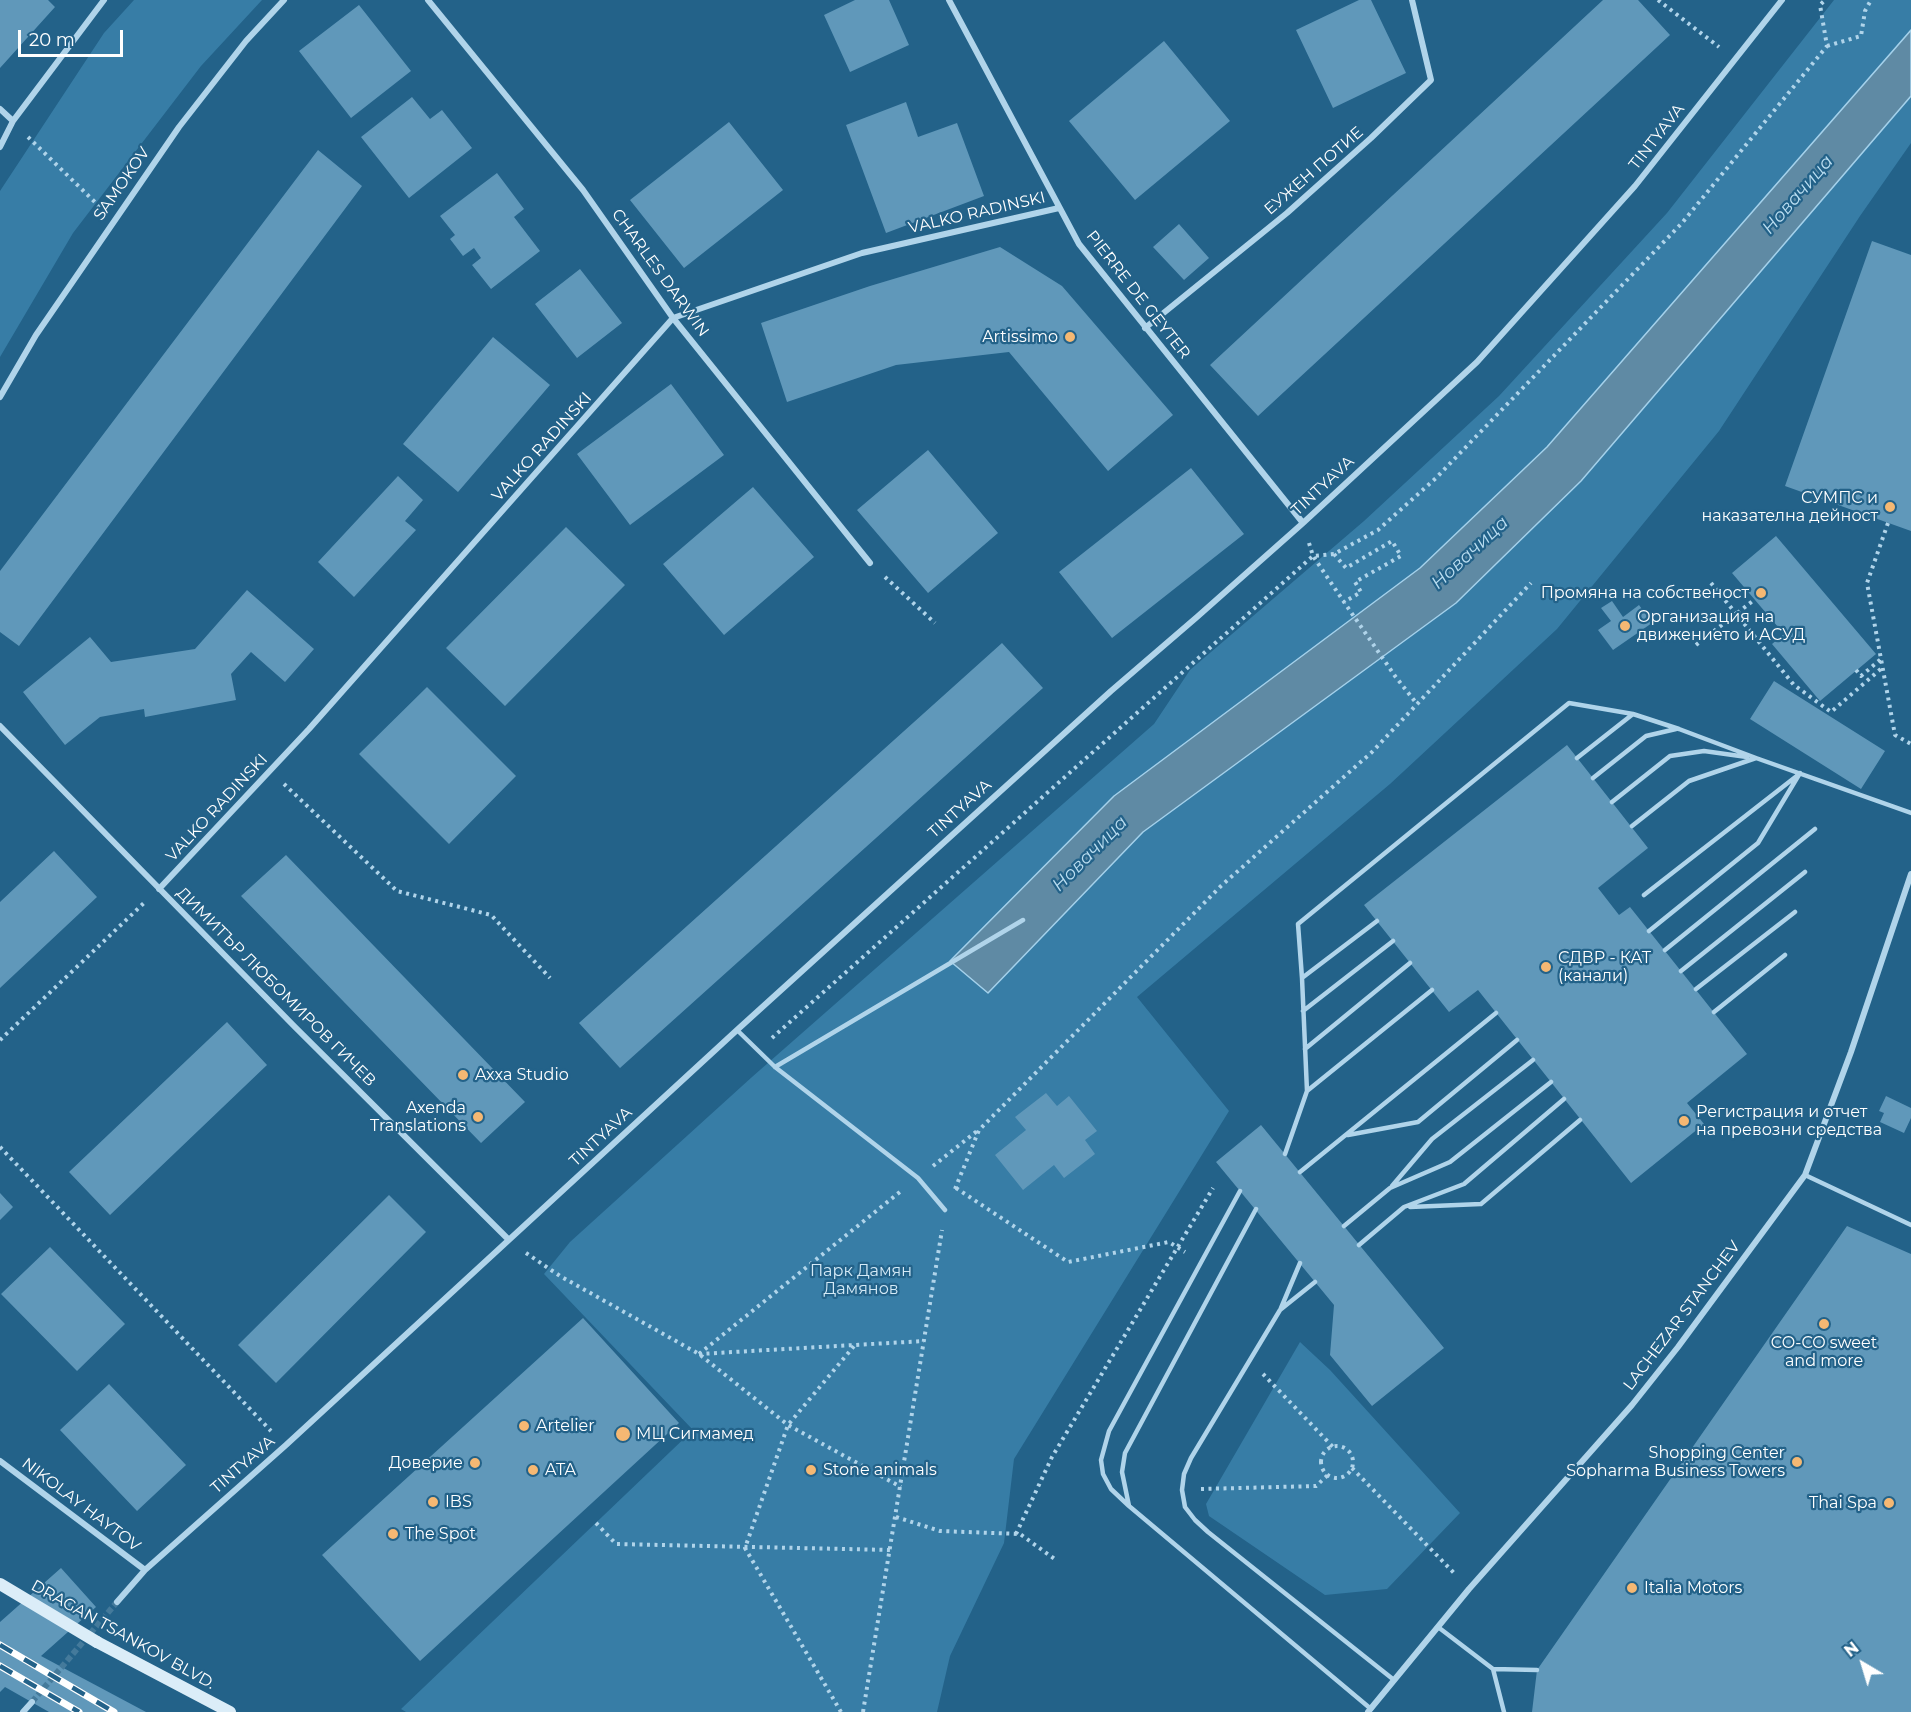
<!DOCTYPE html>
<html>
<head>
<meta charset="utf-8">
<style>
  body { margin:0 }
  #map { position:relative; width:1911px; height:1712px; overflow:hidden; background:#236289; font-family:Montserrat,sans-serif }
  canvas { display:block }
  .north { position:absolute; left:1833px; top:1634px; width:60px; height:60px; -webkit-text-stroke:4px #236289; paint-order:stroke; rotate:322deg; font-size:16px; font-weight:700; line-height:24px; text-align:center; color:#fff }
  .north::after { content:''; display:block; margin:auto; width:21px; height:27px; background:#fff; clip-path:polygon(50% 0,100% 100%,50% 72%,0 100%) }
  .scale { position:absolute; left:18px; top:30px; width:105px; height:27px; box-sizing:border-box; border:3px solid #fff; border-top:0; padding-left:8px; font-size:18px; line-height:21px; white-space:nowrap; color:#fff; -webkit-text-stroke:4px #236289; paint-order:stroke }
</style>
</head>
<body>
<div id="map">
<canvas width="1911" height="1712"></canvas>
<div class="north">N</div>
<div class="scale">20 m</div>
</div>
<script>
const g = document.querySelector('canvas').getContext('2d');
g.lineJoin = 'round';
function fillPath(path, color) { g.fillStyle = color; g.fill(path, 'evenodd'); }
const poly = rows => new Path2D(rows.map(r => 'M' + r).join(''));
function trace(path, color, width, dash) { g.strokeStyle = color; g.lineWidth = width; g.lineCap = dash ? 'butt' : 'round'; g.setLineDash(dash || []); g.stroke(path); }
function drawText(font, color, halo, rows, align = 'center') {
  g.font = font + ' Montserrat,sans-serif'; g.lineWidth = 4.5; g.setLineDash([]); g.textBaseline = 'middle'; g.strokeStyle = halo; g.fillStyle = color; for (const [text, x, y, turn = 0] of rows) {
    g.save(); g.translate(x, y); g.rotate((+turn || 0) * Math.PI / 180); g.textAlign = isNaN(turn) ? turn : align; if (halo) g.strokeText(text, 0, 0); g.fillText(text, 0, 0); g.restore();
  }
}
const green = poly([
  [134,0,262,0,201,66,73,233,0,357,0,191,104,33],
  [1834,0,1911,0,1911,143,1860,216,1719,431,1557,629,1390,784,1137,997,1229,1111,1014,1459,1004,1543,950,1656,937,1712,406,1712,401,1709,693,1430,544,1274,570,1242,752,1077,1154,724,1190,670,1364,521,1499,396,1667,213],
  [1300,1342,1330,1370,1460,1513,1387,1589,1325,1595,1209,1516,1206,1504]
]);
const water = poly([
  [1911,30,1911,96,1581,481,1456,603,1143,832,988,993,950,961,1114,796,1420,568,1547,447,1911,30]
]);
const building = poly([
  [0,0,48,0,55,7,0,68],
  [855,0,889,0,909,45,850,72,824,15],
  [1359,0,1371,0,1406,73,1333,108,1296,30],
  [1603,0,1638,0,1670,35,1258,416,1210,365],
  [359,5,411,71,351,118,299,51],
  [1164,41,1230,121,1135,200,1069,121],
  [412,97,430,119,442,110,472,148,409,198,361,137],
  [906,102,918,137,957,123,984,196,886,233,846,125],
  [729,122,783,190,684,268,630,200],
  [318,150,362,186,19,646,0,632,0,571],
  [497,173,524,209,514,217,540,251,491,289,472,265,481,258,474,248,463,256,450,239,455,235,440,216],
  [1179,224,1209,258,1184,280,1153,247],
  [1872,241,1911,255,1911,531,1785,486],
  [1000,247,1062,286,1173,415,1108,471,1009,352,896,365,787,402,761,323,870,286],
  [580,269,622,323,577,358,535,304],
  [493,337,550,385,458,492,403,444],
  [671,384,724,455,630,525,577,454],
  [928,450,998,533,928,593,857,510],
  [1191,468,1244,534,1112,638,1059,572],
  [398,476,423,500,405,521,416,530,354,597,318,562],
  [753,487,814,557,724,635,663,564],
  [566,527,625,585,505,706,446,648],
  [1776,536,1876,654,1820,701,1772,644,1784,634,1732,573],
  [247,590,314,649,285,682,251,652,231,674,236,700,145,717,144,709,100,717,65,745,23,692,90,637,111,662,195,649],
  [1612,601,1623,617,1639,605,1652,623,1613,650,1598,630,1611,621,1601,608],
  [1002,643,1043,688,620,1068,579,1023],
  [1774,681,1885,751,1861,789,1750,719],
  [427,687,516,776,449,844,359,754],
  [1567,745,1648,848,1598,888,1619,915,1630,907,1747,1054,1687,1103,1704,1124,1631,1183,1478,990,1449,1012,1364,905],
  [54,851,97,897,0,988,0,902],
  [286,855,525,1102,481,1143,241,896],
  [227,1022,267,1065,110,1215,69,1172],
  [1046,1093,1057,1106,1069,1096,1097,1131,1085,1140,1095,1154,1064,1178,1054,1165,1023,1190,995,1155,1026,1130,1015,1117],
  [1886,1096,1911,1108,1911,1118,1904,1133,1880,1122,1884,1113,1879,1111],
  [1261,1125,1444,1348,1372,1406,1330,1355,1334,1305,1216,1162],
  [0,1193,13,1207,0,1220],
  [389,1195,426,1232,276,1383,238,1345],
  [1847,1226,1911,1254,1911,1712,1532,1712,1537,1670],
  [50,1247,125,1324,77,1371,1,1294],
  [583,1318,679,1423,420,1661,322,1555],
  [109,1384,186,1465,137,1511,60,1430],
  [61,1568,96,1607,41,1656,146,1712,49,1712,5,1687,0,1692,0,1622]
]);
const streetTunnel = poly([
  [32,1702,117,1602]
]);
const path = poly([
  [1658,0,1719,47],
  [1827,46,1861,36,1865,11,1871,0],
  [28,137,100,207],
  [1888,523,1867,583,1895,735,1911,744],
  [1309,543,1313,556,1344,602,1395,676,1417,704],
  [1334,554,1346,568,1392,541,1401,556,1355,582,1361,592,1344,602],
  [885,577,935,623],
  [1711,583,1794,685,1831,712,1883,667],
  [1696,645,1754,600],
  [1856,670,1861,676,1881,659],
  [284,784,397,891,491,915,550,978],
  [772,1038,1313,556,1334,554,1378,530,1436,478,1682,223,1827,46,1820,5,1825,0],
  [0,1040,145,902],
  [0,1147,271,1431],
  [933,1166,977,1131],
  [956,1188,1068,1262,1169,1242,1185,1252],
  [955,1189,979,1130,1221,886,1372,752,1531,583],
  [526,1253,560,1276,699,1354,788,1425,901,1487],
  [699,1354,901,1191],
  [699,1354,924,1341],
  [1263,1374,1333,1447],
  '1321 1462a16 16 0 1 1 32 0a16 16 0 1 1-32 0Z',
  [1352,1468,1454,1573],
  [1201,1489,1316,1486,1328,1475],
  [896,1517,940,1531,1020,1534,1056,1560],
  [596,1523,616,1544,890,1550],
  [1016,1534,1052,1457,1213,1188],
  [841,1712,745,1548,788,1425,855,1345],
  [863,1712,942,1230]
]);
const lane = poly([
  [1577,758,1633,714,1679,729,1756,758],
  [1593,778,1646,736,1676,729],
  [1612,802,1670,756,1704,751,1747,757],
  [1632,826,1689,781,1756,758,1911,813],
  [1644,895,1798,775],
  [1649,931,1758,843,1800,773],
  [1665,950,1815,829],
  [1681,971,1805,872],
  [1302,978,1298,924,1569,703,1633,714],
  [1696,989,1795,912],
  [1303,1011,1393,941],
  [1714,1012,1785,955],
  [737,1030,775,1067,918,1178,945,1210],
  [1305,1049,1410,963],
  [775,1067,1023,920],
  [1307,1091,1432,990],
  [1348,1135,1418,1122,1517,1040],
  [1285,1154,1307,1091,1302,978,1377,921],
  [1300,1172,1496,1013],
  [1805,1175,1911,1225],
  [1392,1186,1432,1139,1533,1060],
  [1240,1191,1109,1431,1101,1460,1103,1474,1111,1489,1129,1506,1371,1709],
  [1410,1207,1481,1204,1580,1120],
  [1344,1226,1390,1188,1450,1162,1551,1082],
  [1359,1245,1404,1207,1464,1184,1564,1099],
  [1315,1282,1280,1310,1191,1458,1184,1474,1182,1490,1185,1507,1195,1520,1208,1532,1394,1680],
  [1281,1308,1300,1263],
  [1129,1506,1122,1472,1125,1453,1256,1209],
  [1438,1627,1493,1669,1504,1712],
  [1493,1669,1537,1670]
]);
const street = poly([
  [428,0,583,190,673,318,870,563],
  [949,0,1079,244,1303,523],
  [0,109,13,121],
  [0,147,13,121,104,0],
  [1145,328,1287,213,1371,138,1431,80,1412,0],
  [0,397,36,335,179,127,246,41,284,0],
  [0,726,294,1026,509,1240],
  [159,889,309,729,673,318,862,253,1059,208],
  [0,1461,145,1570],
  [117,1602,145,1570,286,1445,737,1030,1111,691,1197,617,1303,523,1477,362,1635,186,1782,0],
  [23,1712,32,1702],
  [1368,1712,1469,1589,1632,1405,1678,1347,1805,1175,1851,1052,1911,874]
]);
const secondary = poly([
  [97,1642,230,1712]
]);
const rail = poly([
  [0,1645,114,1712],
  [0,1666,79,1712]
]);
const secondaryBridge = poly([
  [0,1584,97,1642]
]);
const markers = [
  [1070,337,6,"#f5b873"],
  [1890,507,6,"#f5b873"],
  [1761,593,6,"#f5b873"],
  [1625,626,6,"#f5b873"],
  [1546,967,6,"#f5b873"],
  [463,1075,6,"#f5b873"],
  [478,1117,6,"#f5b873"],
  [1684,1121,6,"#f5b873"],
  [1824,1324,6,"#f5b873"],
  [524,1426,6,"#f5b873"],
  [623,1434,8,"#f5b873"],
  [1797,1462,6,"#f5b873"],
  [475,1463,6,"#f5b873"],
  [533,1470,6,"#f5b873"],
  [811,1470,6,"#f5b873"],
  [433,1502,6,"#f5b873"],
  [1889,1503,6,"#f5b873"],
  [393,1534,6,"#f5b873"],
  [1632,1588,6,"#f5b873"]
];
const streetNames = [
  ["TINTYAVA",1657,137,-52],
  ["ЕУЖЕН ПОТИЕ",1314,171,-41],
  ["SAMOKOV",122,184,-55],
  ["VALKO RADINSKI",977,213,-13],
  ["CHARLES DARWIN",660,273,54],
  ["PIERRE DE GEYTER",1138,295,52],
  ["VALKO RADINSKI",542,447,-48],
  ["TINTYAVA",1323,486,-43],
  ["VALKO RADINSKI",217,808,-47],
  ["TINTYAVA",960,809,-42],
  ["ДИМИТЪР ЛЮБОМИРОВ ГИЧЕВ",276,987,45],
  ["TINTYAVA",601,1137,-43],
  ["LACHEZAR STANCHEV",1682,1316,-53],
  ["TINTYAVA",243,1465,-41],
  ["NIKOLAY HAYTOV",81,1505,37],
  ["DRAGAN TSANKOV BLVD.",123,1635,29]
];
const poiNames = [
  ["Artissimo",1058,337,"right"],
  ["СУМПС и",1878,498,"right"],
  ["наказателна дейност",1878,516,"right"],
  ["Промяна на собственост",1749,593,"right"],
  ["Организация на",1637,617],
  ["движението и АСУД",1637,635],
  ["СДВР - КАТ",1558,958],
  ["(канали)",1558,976],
  ["Axxa Studio",475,1075],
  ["Axenda",466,1108,"right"],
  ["Translations",466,1126,"right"],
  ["Регистрация и отчет",1696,1112],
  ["на превозни средства",1696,1130],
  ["CO-CO sweet",1824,1343,"center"],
  ["and more",1824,1361,"center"],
  ["Artelier",536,1426],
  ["МЦ Сигмамед",636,1434],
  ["Shopping Center",1785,1453,"right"],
  ["Sopharma Business Towers",1785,1471,"right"],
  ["Доверие",463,1463,"right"],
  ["ATA",545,1470],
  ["Stone animals",823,1470],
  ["IBS",445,1502],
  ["Thai Spa",1877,1503,"right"],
  ["The Spot",405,1534],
  ["Italia Motors",1644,1588]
];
const parkNames = [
  ["Парк Дамян",861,1271],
  ["Дамянов",861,1289]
];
const waterNames = [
  ["Новачица",1798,195,-49],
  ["Новачица",1470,553,-43],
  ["Новачица",1090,854,-45]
];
fillPath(green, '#377da6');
fillPath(water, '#5f8aa4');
trace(water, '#a4d1eb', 1.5);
fillPath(building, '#6098ba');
trace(streetTunnel, '#447a9b', 6, [6, 3]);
trace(path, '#b0d4ea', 4, [3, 4.5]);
trace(lane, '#b0d4ea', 4.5);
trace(street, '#b0d4ea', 6);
trace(secondary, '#dbedf8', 12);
trace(rail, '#fff', 7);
trace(rail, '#236289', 4.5, [14]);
trace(secondaryBridge, '#dbedf8', 12);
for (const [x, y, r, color] of markers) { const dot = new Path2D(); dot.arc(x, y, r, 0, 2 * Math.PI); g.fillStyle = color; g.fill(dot); trace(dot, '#236289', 2); }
drawText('16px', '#fff', '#236289', streetNames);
drawText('16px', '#fff', '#236289', poiNames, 'left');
drawText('16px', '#d4eaf7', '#236289', parkNames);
drawText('italic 18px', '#bbdef1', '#236289', waterNames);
</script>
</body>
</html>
